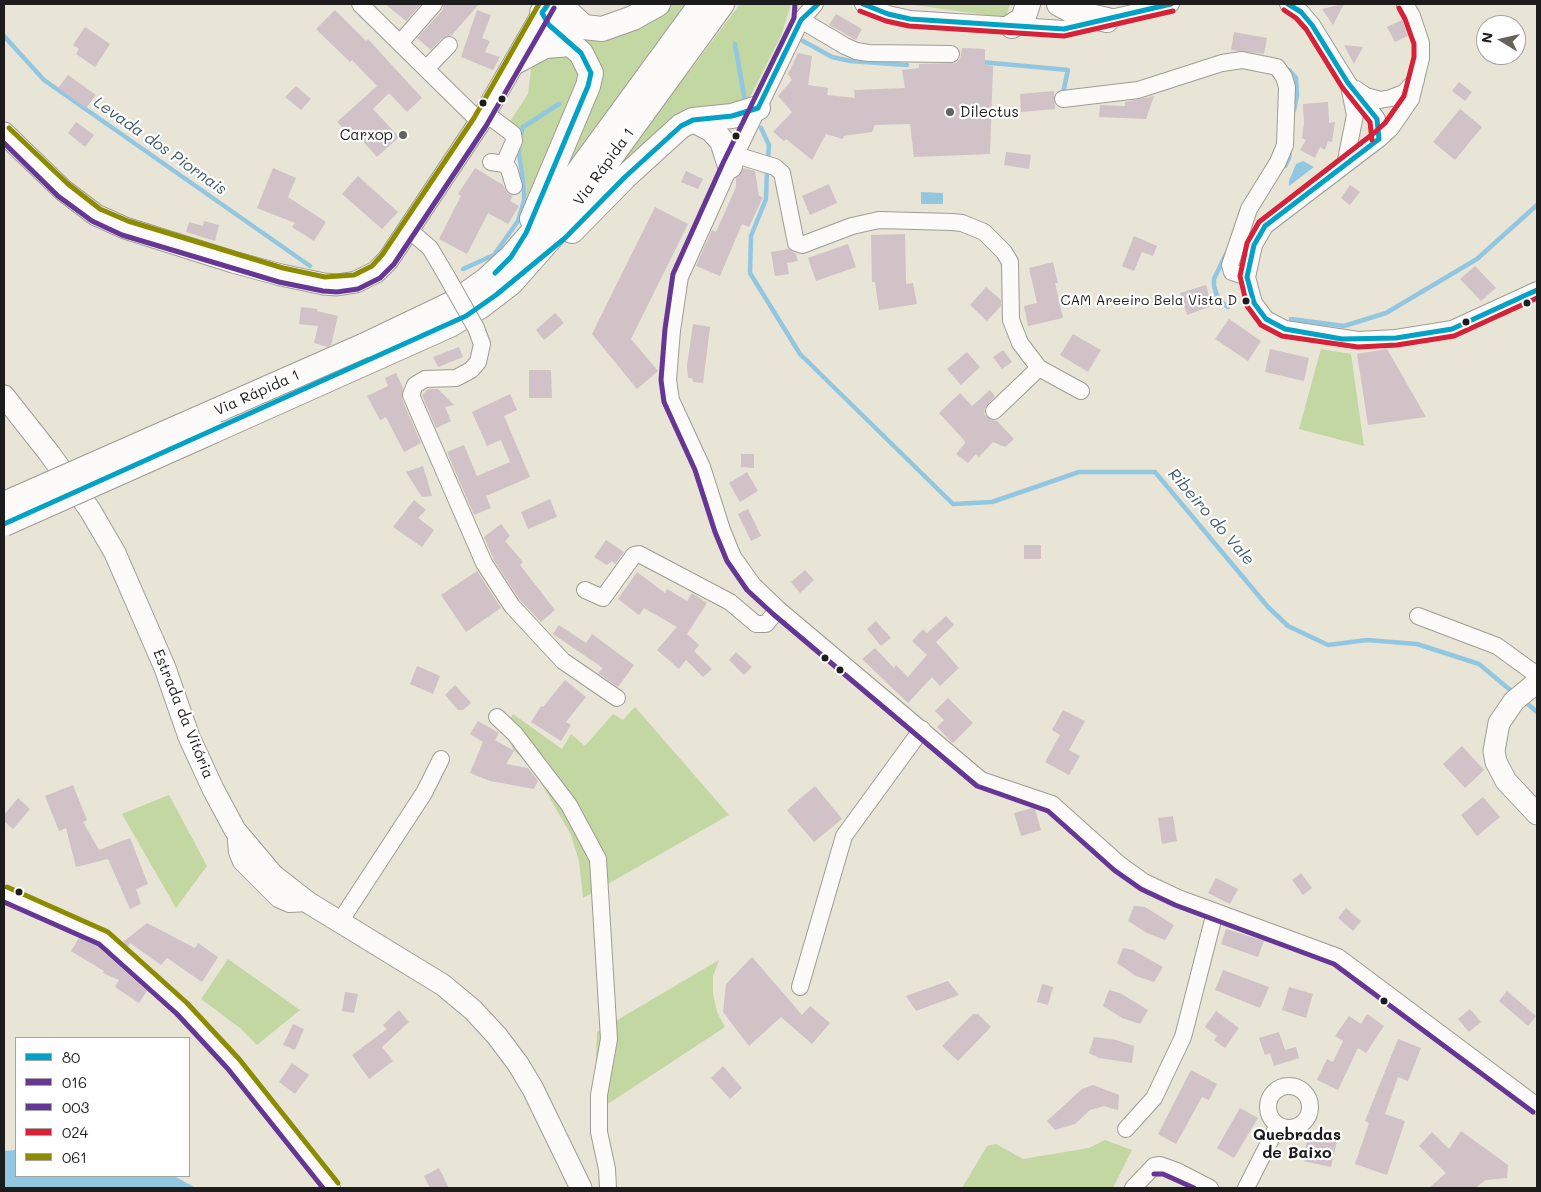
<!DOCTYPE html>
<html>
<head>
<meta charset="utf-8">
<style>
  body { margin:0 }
  #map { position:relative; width:1541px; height:1192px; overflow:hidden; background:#e8e4d6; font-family:Mali,sans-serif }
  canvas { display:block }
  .frame { position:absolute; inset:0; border:5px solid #1c1c1c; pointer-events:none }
  .legend { position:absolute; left:15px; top:1037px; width:175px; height:140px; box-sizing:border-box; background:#fff; border:1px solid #a4a4a4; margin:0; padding:6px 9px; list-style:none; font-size:15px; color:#1c1c1c }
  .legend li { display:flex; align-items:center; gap:10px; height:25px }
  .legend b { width:25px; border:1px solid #a4a4a4 }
  .north { position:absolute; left:1476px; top:15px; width:50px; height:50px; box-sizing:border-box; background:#fff; border:1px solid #a4a4a4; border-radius:50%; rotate:279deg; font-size:14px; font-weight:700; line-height:20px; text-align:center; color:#1c1c1c }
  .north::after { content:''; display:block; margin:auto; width:18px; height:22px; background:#63625d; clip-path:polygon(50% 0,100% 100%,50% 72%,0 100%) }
</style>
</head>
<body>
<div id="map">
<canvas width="1541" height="1192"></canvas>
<div class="frame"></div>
<ul class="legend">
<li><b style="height:6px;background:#01a2c5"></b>80</li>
<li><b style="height:6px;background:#663695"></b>016</li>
<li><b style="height:6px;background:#663695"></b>003</li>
<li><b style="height:6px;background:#d62138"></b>024</li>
<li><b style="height:6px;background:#8d8b00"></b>061</li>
</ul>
<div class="north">N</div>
</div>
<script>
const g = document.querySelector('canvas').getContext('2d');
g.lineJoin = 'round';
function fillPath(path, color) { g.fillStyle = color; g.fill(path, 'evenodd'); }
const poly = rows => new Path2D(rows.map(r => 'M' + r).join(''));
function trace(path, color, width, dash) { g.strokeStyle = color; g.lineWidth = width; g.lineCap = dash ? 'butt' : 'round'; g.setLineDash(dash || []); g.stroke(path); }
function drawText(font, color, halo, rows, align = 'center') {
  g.font = font + ' Mali,sans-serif'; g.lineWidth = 4.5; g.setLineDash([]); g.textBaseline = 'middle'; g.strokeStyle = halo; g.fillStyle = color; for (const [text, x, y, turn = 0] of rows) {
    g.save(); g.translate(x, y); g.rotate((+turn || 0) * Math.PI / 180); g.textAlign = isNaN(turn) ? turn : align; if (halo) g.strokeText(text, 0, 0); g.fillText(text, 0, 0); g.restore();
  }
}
const green = poly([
  [671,4,687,4,562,180,596,56,588,43,564,22,655,13],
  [740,4,791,4,781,36,746,105,723,110,583,207,692,68],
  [907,4,1010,4,1006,16,993,16],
  [562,50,579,63,579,79,522,216,527,187,520,149,520,130,509,123,528,94,531,69,535,62],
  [1321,349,1351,354,1364,446,1299,429],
  [635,707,729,815,583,898,579,861,571,835,531,765,513,750,506,725,513,714,562,749,571,734,585,746,613,714,623,720],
  [169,795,207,866,176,908,122,814],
  [228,959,300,1010,257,1045,240,1028,201,999],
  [719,960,713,976,713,993,717,1012,725,1027,594,1113,597,1032],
  [1105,1140,1132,1150,1113,1188,962,1188,987,1146,996,1144,1023,1159,1089,1148]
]);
const water = poly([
  [1303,161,1314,167,1289,186,1289,181,1296,164],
  [921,192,943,193,943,204,921,204],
  [16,1150,16,1176,174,1176,196,1188,4,1188,4,1151]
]);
const stream = poly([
  [4,36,44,80,310,266],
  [803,41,832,57,850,61,907,65],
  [735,44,745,101],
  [981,62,1068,70,1063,93,1065,94],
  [1285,69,1289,70,1296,78,1297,95,1294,110],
  [761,128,769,145,768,161],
  [520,137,523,127,559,104],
  [1285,166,1289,158,1290,150],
  [767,169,766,199,751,236,750,273,800,354,953,504,992,502,1079,472,1155,472,1268,607,1288,626,1328,645,1367,640,1417,644,1479,664,1515,694],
  [1226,254,1214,279,1214,286,1218,299,1228,307],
  [463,269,494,255,518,221,524,201,524,186,518,147],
  [1291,319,1344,326,1386,313,1477,259,1537,205],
  [1523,700,1537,712]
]);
const building = poly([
  [385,4,421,4,406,21],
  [444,4,479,4,452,35,442,38,431,50,417,38,442,11],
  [1344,4,1333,25,1322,9],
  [335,10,366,41,368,39,422,98,407,112,389,93,373,109,399,137,377,157,360,138,356,141,337,122,377,86,352,60,350,62,316,29],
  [477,10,491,15,482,38,490,41,485,52,500,57,493,70,461,57],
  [836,14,862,29,856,40,829,25],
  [1402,20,1408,36,1395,42,1387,27],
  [85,27,110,44,95,67,76,54,79,49,73,45],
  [1234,32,1267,38,1264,54,1231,50],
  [1344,45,1363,47,1354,64],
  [962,48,985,49,985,65,993,66,990,154,914,157,910,124,875,125,872,132,844,136,843,139,826,134,812,160,786,139,784,141,773,132,792,112,778,96,792,80,788,74,798,53,812,56,808,85,828,88,827,95,855,98,854,90,905,88,902,70,919,68,919,64,955,63,960,59],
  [68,75,96,95,86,108,58,88],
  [1459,82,1472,92,1465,101,1452,91],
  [296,86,311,99,301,110,285,97],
  [1054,91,1055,109,1021,112,1020,94],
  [1154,96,1146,119,1099,117,1100,105,1125,106,1125,102],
  [1328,102,1329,123,1335,122,1332,142,1328,141,1325,150,1320,147,1315,158,1300,150,1306,140,1302,138,1304,124,1303,104],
  [1460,109,1482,127,1455,160,1433,142],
  [76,122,94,135,85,147,68,133],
  [1006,152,1031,155,1029,169,1004,165],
  [273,168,296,178,288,197,326,222,314,241,292,227,295,223,257,208],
  [475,168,503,185,507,193,513,196,510,201,519,206,508,224,488,213,467,254,439,239,461,196,458,194],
  [743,168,755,171,759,196,763,197,749,227,742,224,720,276,696,266,712,230,716,232,736,187,736,178],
  [686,171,703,179,698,189,681,182],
  [358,176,398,212,382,229,342,194],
  [829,184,837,203,810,215,802,196],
  [1350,185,1360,192,1350,205,1341,198],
  [655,207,688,224,631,339,658,371,637,389,592,334],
  [204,221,219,225,215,241,186,232,189,222,203,226],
  [905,234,906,284,913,283,917,304,879,310,875,282,872,282,871,235],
  [1134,236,1157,246,1153,256,1142,252,1134,271,1122,266],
  [848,244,856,267,816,281,808,258],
  [788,249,796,254,798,261,787,263,789,274,775,276,771,252],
  [1053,262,1058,283,1055,283,1063,318,1028,326,1024,306,1037,303,1029,268],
  [1475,266,1496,288,1481,301,1460,279],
  [1206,285,1212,306,1187,315,1180,293],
  [986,287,1001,300,1001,306,987,321,970,305],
  [301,307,317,309,317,311,338,316,331,345,328,347,314,343,318,326,299,324],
  [555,313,564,323,544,340,536,330],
  [1229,319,1261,341,1248,361,1215,339],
  [693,324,710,327,703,383,693,382,692,378,688,378,687,366],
  [1073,334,1101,350,1088,372,1060,355],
  [459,347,463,357,438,367,433,357],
  [1270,349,1309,358,1304,381,1265,372],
  [1387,349,1426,417,1368,425,1357,354],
  [1003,350,1012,362,1002,369,993,357],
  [967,352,980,367,961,385,947,369],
  [529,370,551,370,552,398,529,398],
  [396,373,403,388,402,399,421,443,404,452,386,417,380,420,367,396,388,386,385,378],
  [428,389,438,389,454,405,445,407,451,421,436,428,422,395],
  [990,390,995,396,985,408,984,414,991,420,997,421,1014,439,1005,447,993,442,979,457,976,454,968,463,956,454,965,443,964,440,939,413,960,393,972,406],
  [510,394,517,410,504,416,530,477,486,496,491,508,474,515,447,452,464,445,477,476,510,462,501,440,487,446,472,412],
  [741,454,754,454,754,468,741,467],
  [423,466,432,496,422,497,406,472],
  [747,472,758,491,740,502,729,483],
  [550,499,557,517,528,529,521,512],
  [414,500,426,510,418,518,434,530,422,547,393,527],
  [748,509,761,536,751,541,738,514],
  [501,524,510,536,505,541,523,562,520,565,555,610,541,622,520,600,494,560,484,537],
  [606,540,624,552,615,564,612,561,607,565,594,557],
  [1024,545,1041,545,1041,559,1024,559],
  [805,570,814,580,800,593,791,582],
  [477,571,501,608,466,632,441,595],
  [637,572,665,593,667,589,687,601,692,593,707,603,687,634,699,645,694,651,712,669,703,677,686,660,679,669,657,650,677,627,644,608,639,615,618,599],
  [946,616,954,625,936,642,959,668,940,686,932,677,908,703,862,659,875,648,894,668,896,665,908,677,927,655,912,641,923,629,927,633],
  [876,621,891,638,881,646,867,629],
  [559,625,586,643,592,634,634,665,618,687,598,673,603,668,553,634],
  [736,652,752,667,744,675,729,660],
  [417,666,440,676,433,694,410,684],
  [565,680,586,697,566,722,571,725,561,741,531,722,541,706,543,707],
  [455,685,471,703,463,710,458,710,445,695],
  [948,698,973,723,953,743,937,727,944,720,935,711],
  [1063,710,1085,721,1069,750,1080,756,1069,775,1045,762,1060,735,1052,730],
  [478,721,499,733,495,740,514,751,506,764,528,768,538,781,534,789,490,781,470,773,483,742,470,734],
  [1462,746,1484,770,1465,788,1443,764],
  [73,785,87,820,83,822,99,850,130,838,148,884,136,889,141,904,130,909,108,859,76,867,66,828,59,831,45,796],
  [815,786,842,819,814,842,787,810],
  [1483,797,1500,817,1477,836,1461,815],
  [18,798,30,809,13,829,4,821,4,815],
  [1032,808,1035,809,1041,830,1021,836,1014,813],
  [1173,816,1177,841,1162,844,1158,818],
  [1301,873,1312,888,1303,895,1292,880],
  [1216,878,1238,889,1230,904,1208,893],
  [1134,906,1145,907,1174,925,1165,940,1147,933,1128,921],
  [1346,908,1361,921,1353,931,1338,918],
  [147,923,195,948,198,943,218,957,202,982,167,958,161,965,130,943,128,947,123,942],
  [1226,929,1264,941,1258,957,1221,944],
  [79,938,97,946,147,991,139,1003,115,987,119,980,103,973,104,971,71,951],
  [1123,948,1133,950,1163,967,1154,982,1136,976,1117,963],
  [752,957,802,1015,810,1006,830,1023,812,1044,781,1017,749,1046,723,1012,726,984],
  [1223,970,1269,987,1260,1008,1215,990],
  [948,981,959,995,916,1011,906,996],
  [1042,984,1053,987,1048,1005,1037,1002],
  [1289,987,1313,994,1306,1018,1282,1010],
  [1109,990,1120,993,1148,1010,1140,1024,1122,1018,1103,1006],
  [1507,991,1536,1016,1528,1026,1499,1001],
  [345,992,358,994,354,1013,342,1011],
  [1470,1009,1481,1022,1469,1032,1458,1019],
  [399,1010,409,1022,382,1047,393,1061,369,1079,352,1055,387,1029,383,1025],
  [1216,1011,1239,1028,1225,1048,1214,1040,1217,1036,1205,1027],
  [973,1014,978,1014,991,1027,958,1061,942,1046],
  [1367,1014,1384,1026,1366,1053,1358,1048,1338,1090,1317,1080,1327,1059,1333,1062,1343,1041,1335,1036,1349,1016,1361,1024],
  [293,1024,304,1029,295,1050,283,1045],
  [1279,1032,1285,1050,1296,1047,1299,1058,1274,1066,1270,1053,1265,1055,1259,1038],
  [1094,1037,1116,1040,1134,1046,1132,1063,1099,1058,1089,1053],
  [1398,1039,1421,1048,1408,1081,1398,1077,1385,1114,1405,1121,1387,1175,1355,1164,1369,1123,1365,1121],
  [292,1063,309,1075,295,1094,279,1082],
  [723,1066,742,1088,730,1099,711,1078],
  [1191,1070,1217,1084,1209,1100,1202,1097,1176,1144,1158,1134],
  [1093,1085,1119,1095,1118,1110,1104,1106,1090,1110,1075,1124,1055,1130,1047,1121,1082,1089],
  [1240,1108,1258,1118,1234,1158,1217,1148],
  [1461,1131,1508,1165,1507,1178,1486,1180,1475,1188,1429,1188,1446,1173,1419,1146,1432,1132,1449,1149],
  [1308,1135,1337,1141,1331,1167,1303,1161],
  [439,1168,449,1188,430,1188,424,1176]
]);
const minor = poly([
  [360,4,480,122],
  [815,4,801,20,730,166,680,277,672,330,668,380,671,400,702,467,722,530,733,557,753,585,778,609,981,780,1052,804,1119,864,1144,882,1178,898,1338,957,1537,1106],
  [863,4,888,14,910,19,1064,29,1171,4],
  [1288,4,1301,12,1312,25,1348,83,1371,111,1377,119,1379,139],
  [1405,4,1412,16,1421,43,1421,58,1411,99,1391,128,1379,139,1265,226,1254,245,1247,277,1254,303,1266,319,1285,329,1358,340,1396,338,1452,329,1537,290],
  [801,20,845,46,856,51,869,53,951,54],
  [400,43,434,4],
  [426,69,449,45],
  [1356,89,1366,96,1380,100,1391,98,1404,93,1416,80],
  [1063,99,1138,90,1222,63,1242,60,1277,67,1284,77,1287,87,1285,145,1278,162,1249,209,1230,265,1232,272,1247,277],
  [485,113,513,134,514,141,504,164],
  [736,155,775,167,782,173,796,243,802,245,852,226,879,220,952,222,962,223,984,232,1004,252,1010,262,1011,320,1020,343,1039,368,1081,391],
  [491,162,504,164,509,169,514,186],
  [1345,165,1355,115,1349,86],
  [408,229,430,248,446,275],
  [476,328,482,344,478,362,471,370,456,378,425,379,415,385,411,395,484,563,512,606,563,661,617,698],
  [994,411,1039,368],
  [585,590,603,598,634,555,639,554,730,602,756,624,766,624,778,609],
  [1418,616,1497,646,1537,675],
  [497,717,515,734,569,805,598,859,609,1039,599,1095,599,1132,607,1169,608,1188],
  [235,830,237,852,241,862,278,899,289,904,309,903],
  [4,894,103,938,182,1009,234,1064,332,1188],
  [339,923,424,793,441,759],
  [800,987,844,836,922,729],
  '1268 1107a21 21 0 1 1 42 0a21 21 0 1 1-42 0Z',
  [1126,1129,1154,1098,1183,1037,1215,912],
  [1133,1188,1154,1166,1160,1165,1177,1171,1210,1188],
  [1246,1188,1278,1125]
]);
const major = poly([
  [4,133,63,190,96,215,125,228,233,262,281,275,324,284,337,285,356,282,376,272,388,260,480,122,548,4],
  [4,396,49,453,90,510,115,553,165,668,189,737,213,789,235,830,273,875,309,903,443,985,473,1010,497,1036,518,1064,533,1089,581,1188],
  [1537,682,1514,701,1499,723,1494,751,1496,762,1506,781,1537,814]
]);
const highway = poly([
  [559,4,584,27,602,29,633,18,658,4],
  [1059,4,1076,13,1107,20],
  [1012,26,1023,19,1028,4],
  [517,61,545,46,571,44],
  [693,120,711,129,722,141,730,166],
  [532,219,588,86,591,73,581,53,553,29,542,13],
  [572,231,625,177,681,126,693,120,732,116,758,108],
  [363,346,455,302,486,280,511,257,543,220,701,4],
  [213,431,450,325,481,306,511,283,557,231,722,4]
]);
const minorBridge = poly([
  [446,275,476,328]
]);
const highwayBridge = poly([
  [4,504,363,346],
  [4,524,213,431]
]);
const bus1 = poly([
  [863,4,888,14,910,19,1064,29,1171,4],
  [1288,4,1301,12,1312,25,1348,83,1377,119,1379,139],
  [758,108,801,20,818,4],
  [1379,139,1265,226,1254,245,1247,277,1254,303,1266,319,1285,329,1342,339,1396,338,1452,329,1537,290],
  [495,273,511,257,526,233,588,86,591,73,581,53,549,25,542,13,548,4],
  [4,524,466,316,496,295,565,238,625,177,681,126,693,120,732,116,758,108]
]);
const bus2 = poly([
  [795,4,794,18,723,163,673,274,665,329,661,380,664,402,695,470,715,532,727,561,747,590,773,614,977,786,1048,811,1114,870,1141,889,1175,905,1334,964,1533,1112],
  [1154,1174,1163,1174,1194,1188]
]);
const bus3 = poly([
  [4,143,58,196,92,221,122,235,279,282,323,291,337,292,358,289,380,278,394,264,486,126,554,8],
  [4,902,99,944,177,1014,228,1069,323,1188]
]);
const bus4 = poly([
  [1399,8,1405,19,1414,44,1414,57,1404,96,1385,123,1374,133,1259,222,1247,243,1240,276,1247,306,1261,325,1282,336,1358,347,1397,345,1454,336,1537,298],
  [1284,10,1296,18,1306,29,1342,87,1370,122,1372,140],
  [860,11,886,21,909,26,1064,36,1173,11]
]);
const bus5 = poly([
  [9,128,68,184,100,209,128,221,283,268,325,277,354,275,372,266,382,255,474,118,539,4],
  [7,887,108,932,187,1003,239,1059,338,1183]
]);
const markers = [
  [502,99,4.5,"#1c1c1c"],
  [483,103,4.5,"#1c1c1c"],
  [950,112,5,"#63625d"],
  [403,135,5,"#63625d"],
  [736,136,4.5,"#1c1c1c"],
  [1246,301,4.5,"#1c1c1c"],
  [1527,303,4.5,"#1c1c1c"],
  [1466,322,4.5,"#1c1c1c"],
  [825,658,4.5,"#1c1c1c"],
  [840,670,4.5,"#1c1c1c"],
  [19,892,4.5,"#1c1c1c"],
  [1384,1001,4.5,"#1c1c1c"]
];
const busNames = [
  ["CAM Areeiro Bela Vista D",1237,301]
];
const poiNames = [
  ["Dilectus",960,112],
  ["Carxop",393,135,"right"]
];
const streetNames = [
  ["Via Rápida 1",604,167,-54],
  ["Via Rápida 1",257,393,-24],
  ["Estrada da Vitória",183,714,68]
];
const waterNames = [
  ["Levada dos Piornais",160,146,35],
  ["Ribeiro do Vale",1211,517,49]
];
const neighbourhoodNames = [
  ["Quebradas",1297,1135],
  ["de Baixo",1297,1153]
];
fillPath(green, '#c2d7a2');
fillPath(water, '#92c7e2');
trace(stream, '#92c7e2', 4.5);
fillPath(building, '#d0c2c7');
trace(minor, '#9e9c95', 18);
trace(major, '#9e9c95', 23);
trace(highway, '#9e9c95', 26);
trace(minor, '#fcfbf9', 16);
trace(major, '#fcfbf9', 21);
trace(highway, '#fcfbf9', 24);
trace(minorBridge, '#9e9c95', 18, []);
trace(highwayBridge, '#9e9c95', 26, []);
trace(minorBridge, '#fcfbf9', 16);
trace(highwayBridge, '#fcfbf9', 24);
trace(bus1, '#01a2c5', 5);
trace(bus2, '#663695', 5);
trace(bus3, '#663695', 5);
trace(bus4, '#d62138', 5);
trace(bus5, '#8d8b00', 5);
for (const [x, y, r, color] of markers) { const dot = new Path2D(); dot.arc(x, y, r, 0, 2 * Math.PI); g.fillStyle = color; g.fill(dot); trace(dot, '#fff', 2); }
drawText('14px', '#1c1c1c', '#fff', busNames, 'right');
drawText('15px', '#1c1c1c', '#fff', poiNames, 'left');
drawText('15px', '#1c1c1c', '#fff', streetNames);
drawText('italic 16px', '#3c5b6d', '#fff', waterNames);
drawText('bold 16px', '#1c1c1c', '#fff', neighbourhoodNames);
</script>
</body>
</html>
